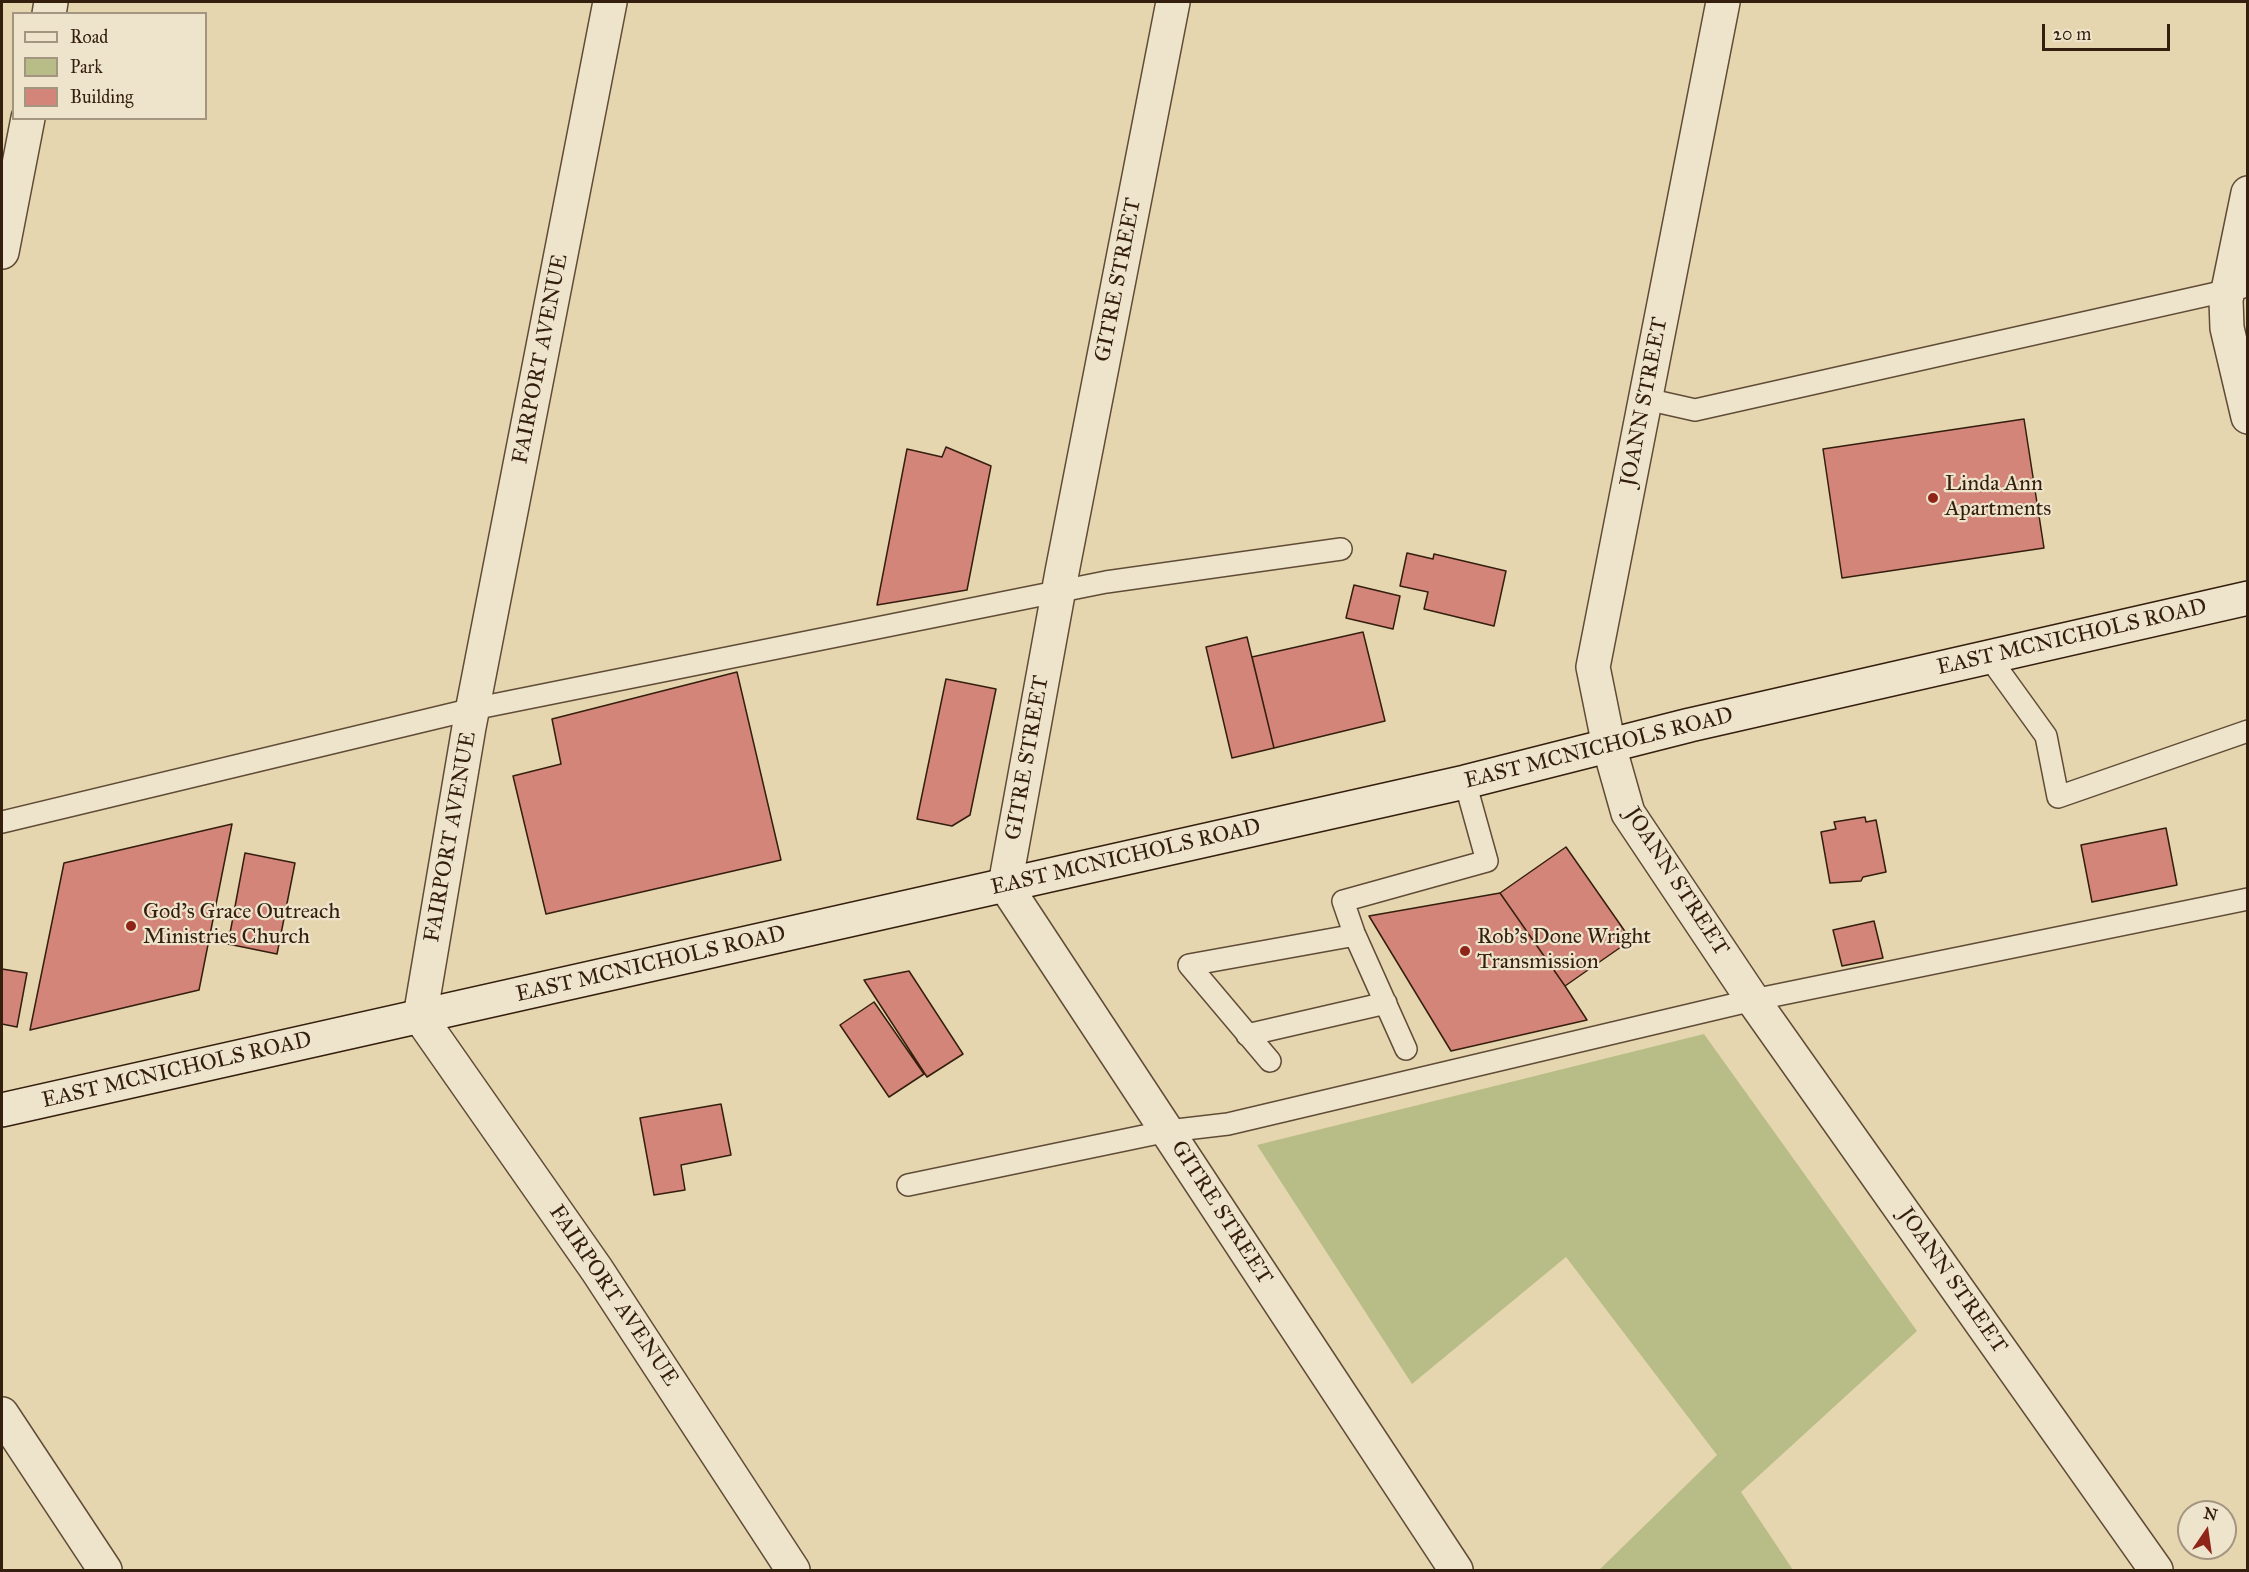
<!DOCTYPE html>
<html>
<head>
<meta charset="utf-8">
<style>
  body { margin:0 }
  #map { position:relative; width:2249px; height:1572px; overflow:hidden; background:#e5d6b0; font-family:"IM FELL Great Primer",serif }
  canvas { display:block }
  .frame { position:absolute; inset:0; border:3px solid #341e0d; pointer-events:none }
  .legend { position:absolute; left:12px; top:12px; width:195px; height:108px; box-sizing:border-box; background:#eee4cc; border:2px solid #a49580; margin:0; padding:8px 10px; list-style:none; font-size:18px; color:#341e0d }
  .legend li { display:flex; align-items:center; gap:12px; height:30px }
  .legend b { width:30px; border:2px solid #a49580 }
  .north { position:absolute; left:2177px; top:1500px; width:60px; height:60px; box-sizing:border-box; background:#eee4cc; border:2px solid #a49580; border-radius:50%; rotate:13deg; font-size:16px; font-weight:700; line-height:24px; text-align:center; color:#341e0d }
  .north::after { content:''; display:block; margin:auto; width:21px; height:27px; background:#8f2418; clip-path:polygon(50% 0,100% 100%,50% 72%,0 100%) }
  .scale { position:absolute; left:2042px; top:24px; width:128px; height:27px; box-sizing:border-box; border:3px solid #341e0d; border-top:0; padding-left:8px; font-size:18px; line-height:21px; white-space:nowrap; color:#341e0d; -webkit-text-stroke:4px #eee4cc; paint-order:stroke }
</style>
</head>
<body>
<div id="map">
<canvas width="2249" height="1572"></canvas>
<div class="frame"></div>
<ul class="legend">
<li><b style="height:8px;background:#eee4cc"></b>Road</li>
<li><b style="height:16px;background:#b8bd88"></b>Park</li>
<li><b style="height:16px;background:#d48579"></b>Building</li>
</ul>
<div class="north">N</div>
<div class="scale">20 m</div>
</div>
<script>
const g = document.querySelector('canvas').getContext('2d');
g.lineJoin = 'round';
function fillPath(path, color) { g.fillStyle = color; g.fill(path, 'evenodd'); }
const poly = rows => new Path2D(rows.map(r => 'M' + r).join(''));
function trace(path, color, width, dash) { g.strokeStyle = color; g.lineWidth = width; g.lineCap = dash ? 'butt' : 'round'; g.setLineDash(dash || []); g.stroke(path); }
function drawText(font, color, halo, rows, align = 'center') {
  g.font = font + ' "IM FELL Great Primer",serif'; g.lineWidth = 4.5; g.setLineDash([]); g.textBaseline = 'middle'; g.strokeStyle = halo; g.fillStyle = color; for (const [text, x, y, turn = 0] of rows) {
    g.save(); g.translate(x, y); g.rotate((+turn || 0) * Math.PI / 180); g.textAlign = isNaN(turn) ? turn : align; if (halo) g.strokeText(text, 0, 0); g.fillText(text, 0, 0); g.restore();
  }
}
const green = poly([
  [1704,1034,1917,1331,1741,1492,1793,1570,1599,1570,1717,1455,1566,1257,1412,1384,1257,1145]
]);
const building = poly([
  [2024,419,2044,548,1842,578,1823,449,2024,419],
  [946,447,991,466,967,590,877,605,907,449,942,457,946,447],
  [1407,553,1433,559,1434,554,1506,571,1494,626,1424,609,1428,592,1400,586,1407,553],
  [1354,585,1400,596,1393,629,1346,618,1354,585],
  [1363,632,1385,721,1274,748,1252,657,1363,632],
  [1247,637,1274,748,1232,758,1206,647,1247,637],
  [737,672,781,860,546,914,513,776,561,764,552,719,737,672],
  [946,679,996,689,970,815,952,826,917,819,946,679],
  [1865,817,1866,822,1876,820,1886,872,1863,877,1861,881,1830,883,1821,832,1836,829,1834,822,1865,817],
  [232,824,199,990,30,1030,64,863,232,824],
  [2166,828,2177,885,2092,902,2081,845,2166,828],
  [1566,847,1631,940,1565,986,1500,893,1566,847],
  [245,853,295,863,277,954,228,944,245,853],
  [1500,893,1565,986,1587,1020,1451,1051,1369,916,1500,893],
  [1874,921,1883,958,1842,966,1833,930,1874,921],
  [2,969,27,973,17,1027,2,1024,2,969],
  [909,971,963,1054,927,1077,864,980,909,971],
  [874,1002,924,1074,889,1097,840,1025,874,1002],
  [721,1104,731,1155,681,1165,685,1190,654,1195,640,1118,721,1104]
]);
const lane = poly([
  [1646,399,1695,410,2248,286],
  [1989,657,2046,736,2058,797,2248,731],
  [2,822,473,709,1106,582,1341,549],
  [1247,1035,1386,1003],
  [1406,1049,1354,933,1343,901,1487,861,1465,782],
  [1270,1061,1189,965,1350,936,1354,933],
  [908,1185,1168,1131,1228,1124,1753,1000,2248,899]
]);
const street = poly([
  [610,2,469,727,420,1017,597,1270,793,1570],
  [1173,2,1062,572,1005,885,1456,1570],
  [1723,2,1593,667,1609,746,1628,813,1753,1000,2156,1570],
  [49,14,51,2],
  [2248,193,2226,300,2227,328,2248,417],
  [2,252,28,118],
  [2,1414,105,1570]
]);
const secondary = poly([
  [2,1110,1465,782,1690,725,2248,598]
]);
const markers = [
  [1933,498,6,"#8f2418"],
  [131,926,6,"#8f2418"],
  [1465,951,6,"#8f2418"]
];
const streetNames = [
  ["GITRE STREET",1119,280,-79],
  ["FAIRPORT AVENUE",541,359,-79],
  ["JOANN STREET",1645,402,-79],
  ["EAST MCNICHOLS ROAD",2072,638,-13],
  ["EAST MCNICHOLS ROAD",1599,749,-14],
  ["GITRE STREET",1028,758,-80],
  ["FAIRPORT AVENUE",451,837,-80],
  ["EAST MCNICHOLS ROAD",1126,858,-13],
  ["JOANN STREET",1676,882,57],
  ["EAST MCNICHOLS ROAD",651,965,-13],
  ["EAST MCNICHOLS ROAD",177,1071,-13],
  ["GITRE STREET",1221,1213,57],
  ["JOANN STREET",1952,1281,55],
  ["FAIRPORT AVENUE",613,1296,56]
];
const poiNames = [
  ["Linda Ann",1945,485],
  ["Apartments",1945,510],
  ["God's Grace Outreach",143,913],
  ["Ministries Church",143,938],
  ["Rob's Done Wright",1477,938],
  ["Transmission",1477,963]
];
fillPath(green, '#b8bd88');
fillPath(building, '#d48579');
trace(building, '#341e0d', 1.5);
trace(lane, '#604c36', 24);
trace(street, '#604c36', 36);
trace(secondary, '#341e0d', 36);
trace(lane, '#eee4cc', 21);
trace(street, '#eee4cc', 33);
trace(secondary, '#eee4cc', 33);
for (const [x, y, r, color] of markers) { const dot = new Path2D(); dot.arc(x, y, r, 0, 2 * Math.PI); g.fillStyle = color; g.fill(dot); trace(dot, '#eee4cc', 2); }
drawText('22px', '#341e0d', '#eee4cc', streetNames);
drawText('22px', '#341e0d', '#eee4cc', poiNames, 'left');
</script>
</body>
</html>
